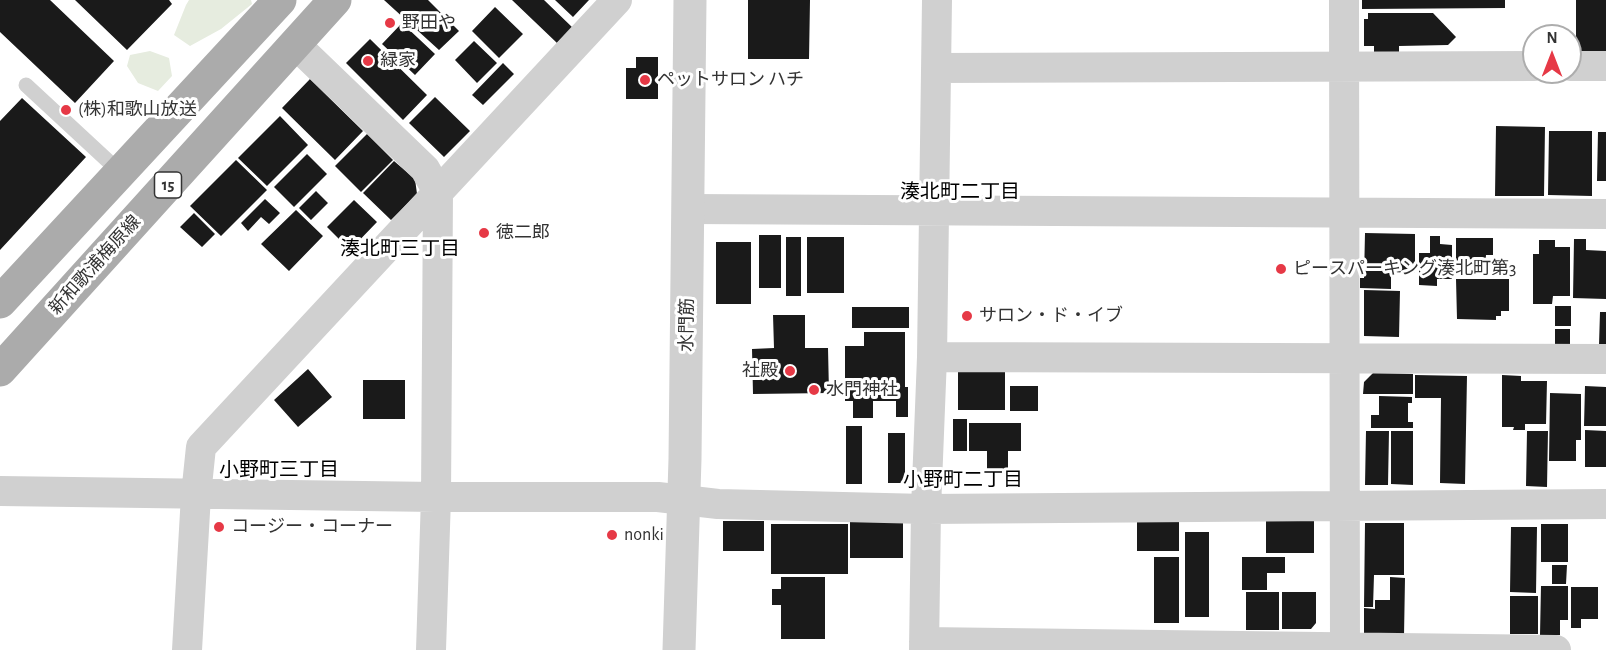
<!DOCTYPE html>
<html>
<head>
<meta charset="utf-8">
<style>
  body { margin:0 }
  #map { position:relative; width:1606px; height:650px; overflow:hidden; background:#fff; font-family:"Alegreya Sans",sans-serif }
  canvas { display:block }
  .north { position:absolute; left:1522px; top:24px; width:60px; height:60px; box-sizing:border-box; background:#fff; border:2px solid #adadad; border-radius:50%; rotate:0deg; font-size:16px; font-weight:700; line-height:24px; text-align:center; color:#333 }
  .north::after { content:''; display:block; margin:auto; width:21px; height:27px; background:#e63946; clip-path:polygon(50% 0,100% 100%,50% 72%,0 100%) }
</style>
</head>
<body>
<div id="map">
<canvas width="1606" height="650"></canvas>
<div class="north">N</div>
</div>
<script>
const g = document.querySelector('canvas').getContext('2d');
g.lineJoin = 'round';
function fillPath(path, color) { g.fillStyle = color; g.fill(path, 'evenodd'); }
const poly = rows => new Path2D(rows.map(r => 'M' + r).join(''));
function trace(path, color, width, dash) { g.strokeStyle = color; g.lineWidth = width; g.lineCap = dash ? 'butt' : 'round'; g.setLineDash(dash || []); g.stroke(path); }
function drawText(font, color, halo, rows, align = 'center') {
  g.font = font + ' "Alegreya Sans","Noto Sans JP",sans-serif'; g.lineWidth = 6; g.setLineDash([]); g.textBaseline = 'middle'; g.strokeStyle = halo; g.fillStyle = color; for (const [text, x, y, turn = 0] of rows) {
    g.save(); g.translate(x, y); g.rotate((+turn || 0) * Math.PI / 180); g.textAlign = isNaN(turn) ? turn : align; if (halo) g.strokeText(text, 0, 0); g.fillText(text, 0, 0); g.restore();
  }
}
const green = poly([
  [189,0,251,0,252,4,221,29,190,46,174,35,186,5],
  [150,51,169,58,172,76,158,91,138,83,127,66,130,55]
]);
const building = poly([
  [0,0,50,0,114,61,75,103,0,32],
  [75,0,169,0,172,4,127,50],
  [384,0,428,0,459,31,439,50],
  [512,0,544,0,573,28,557,43],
  [555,0,589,0,573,17],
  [748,0,810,0,809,59,748,59],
  [1362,0,1505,0,1505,8,1362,9],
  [1576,0,1606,0,1606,51,1576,51],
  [495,7,523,34,499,58,472,31],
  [1368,13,1433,13,1456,37,1448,45,1399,46,1399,52,1374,52,1374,46,1364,46,1364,19,1368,19],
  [402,23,435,54,415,75,382,44],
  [370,39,427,95,403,120,346,63],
  [474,41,497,63,477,83,455,60],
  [636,57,658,57,658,99,626,99,626,68,636,68],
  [503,63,514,74,483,105,472,95],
  [310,79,363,131,335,160,282,108],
  [435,97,470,131,444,157,409,123],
  [22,98,86,157,0,250,0,121],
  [280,116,308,145,267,186,238,158],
  [1496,126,1545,127,1544,196,1495,196],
  [1549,131,1592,131,1592,196,1548,195],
  [1598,132,1606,132,1606,181,1597,181],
  [367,134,393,160,361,192,335,166],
  [307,154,327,174,294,207,274,187],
  [236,160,267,190,221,236,190,206],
  [394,161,415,179,417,194,391,220,363,193],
  [316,191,328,203,311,220,299,208],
  [265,199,280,213,269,224,261,217,248,231,241,223],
  [354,200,377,222,350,250,327,227],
  [296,210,323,236,289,271,261,244],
  [194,213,215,234,202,247,180,227],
  [1365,233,1415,234,1415,273,1391,272,1391,289,1360,288,1360,278,1364,278],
  [759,235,781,235,781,288,759,288],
  [1430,236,1440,236,1440,244,1452,245,1452,279,1437,279,1437,286,1419,285,1419,253,1430,253],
  [786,237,801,237,801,296,786,296],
  [807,237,844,237,844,293,807,293],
  [1456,238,1493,238,1493,255,1486,255,1485,270,1456,270],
  [1574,239,1586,239,1586,250,1606,251,1606,299,1573,298],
  [1539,240,1555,240,1555,247,1570,247,1570,296,1553,296,1552,304,1533,304,1533,254,1539,254],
  [716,242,751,242,751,304,716,304],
  [1456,279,1509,279,1509,311,1501,311,1501,316,1496,316,1496,320,1457,319],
  [1364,290,1400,291,1399,337,1364,336],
  [1555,306,1571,306,1571,326,1555,326],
  [852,307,909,307,909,328,852,328],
  [1600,312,1606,312,1606,345,1599,345],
  [773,315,805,315,805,348,828,348,829,393,753,394,752,349,774,348],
  [1555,329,1570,329,1570,345,1555,345],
  [864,332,905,332,905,387,908,387,908,417,896,417,896,401,873,401,873,418,853,418,853,401,845,401,845,346,864,346],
  [958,367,1005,367,1005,410,958,410],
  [308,369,332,397,298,427,274,400],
  [1373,373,1413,374,1413,394,1363,394,1364,382],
  [1415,375,1467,376,1465,484,1440,483,1441,398,1415,398],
  [1502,375,1521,376,1521,381,1547,381,1546,424,1525,424,1525,430,1513,430,1514,427,1502,427],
  [363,380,405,380,405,419,363,419],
  [1010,386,1038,386,1038,411,1010,411],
  [1585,386,1606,387,1606,426,1584,426],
  [1550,393,1581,394,1581,440,1576,440,1576,461,1549,461],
  [1379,396,1412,397,1412,403,1408,403,1408,422,1413,422,1413,428,1371,428,1371,415,1379,415],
  [953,419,967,419,967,451,953,451],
  [969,423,1021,423,1021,451,1008,451,1008,474,987,474,987,451,969,451],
  [846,426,862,426,862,484,846,484],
  [1585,430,1606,431,1606,467,1585,467],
  [1366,431,1389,431,1388,485,1365,485],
  [1391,431,1413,431,1413,485,1391,484],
  [1527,431,1548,431,1547,487,1526,486],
  [888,433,905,433,905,483,888,483],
  [850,520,903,520,903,558,850,558],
  [1266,520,1314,520,1314,553,1266,553],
  [723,521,764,521,764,551,723,551],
  [1137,522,1179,522,1179,551,1137,551],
  [1365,523,1404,523,1404,575,1374,575,1373,607,1364,607],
  [771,524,848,524,848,574,771,574],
  [1541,524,1568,524,1568,562,1541,562],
  [1511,527,1537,527,1536,593,1510,592],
  [1185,532,1209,532,1209,617,1185,617],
  [1154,557,1179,557,1179,623,1154,623],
  [1242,557,1285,557,1285,573,1267,573,1267,590,1242,590],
  [1552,565,1567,565,1566,584,1552,584],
  [781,577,825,577,825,639,781,639,781,605,772,605,772,589,781,589],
  [1390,577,1405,578,1404,636,1364,636,1364,608,1375,609,1375,600,1390,600],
  [1541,586,1568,586,1568,620,1560,620,1560,635,1540,635],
  [1571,587,1598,587,1598,619,1581,619,1581,628,1571,628],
  [1246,592,1279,592,1279,630,1246,630],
  [1282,592,1316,592,1316,623,1311,629,1282,629],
  [1510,596,1538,596,1538,634,1510,634]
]);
const service = poly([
  [26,85,121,173]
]);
const minor = poly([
  [1344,0,1345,650],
  [295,44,425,169,438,192,436,497,431,650],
  [1570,66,1606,66],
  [936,68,1534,66],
  [689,209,1606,214],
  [932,357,1606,359],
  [0,491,436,497,658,497,718,504,926,509,1606,504],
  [924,642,1556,650],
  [187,650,196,495,201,447,617,0],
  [924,650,926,509,932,357,937,0]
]);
const tertiary = poly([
  [679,650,685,459,690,0]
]);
const primary = poly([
  [0,302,280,0],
  [0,370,335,0]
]);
const markers = [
  [390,23,6,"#e63946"],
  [368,61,6,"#e63946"],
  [645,80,6,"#e63946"],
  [66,110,6,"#e63946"],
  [484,233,6,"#e63946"],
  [1281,269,6,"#e63946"],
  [967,316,6,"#e63946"],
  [790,371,6,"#e63946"],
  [814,390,6,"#e63946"],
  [219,527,6,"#e63946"],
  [612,535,6,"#e63946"]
];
const shields = [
  [168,185,27]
];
const shieldNames = [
  ["15",168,185]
];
const poiNames = [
  ["野田や",402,23],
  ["緑家",380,61],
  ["ペットサロン ハチ",657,80],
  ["(株)和歌山放送",78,110],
  ["徳二郎",496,233],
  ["ピースパーキング湊北町第3",1293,269],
  ["サロン・ド・イブ",979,316],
  ["社殿",778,371,"right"],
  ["水門神社",826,390],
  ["コージー・コーナー",231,527],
  ["nonki",624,535]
];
const streetNames = [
  ["新和歌浦梅原線",95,265,-48],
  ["水門筋",687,325,-89]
];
const neighbourhoodNames = [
  ["湊北町二丁目",960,192],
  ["湊北町三丁目",400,249],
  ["小野町三丁目",279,470],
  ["小野町二丁目",963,480]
];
fillPath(green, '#e6ecdf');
fillPath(building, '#1a1a1a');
trace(service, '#d0d0d0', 15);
trace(minor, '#d0d0d0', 30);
trace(tertiary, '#d0d0d0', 33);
trace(primary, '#ababab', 33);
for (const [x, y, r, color] of markers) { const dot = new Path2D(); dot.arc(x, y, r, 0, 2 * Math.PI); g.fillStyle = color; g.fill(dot); trace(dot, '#fff', 2); }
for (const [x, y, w] of shields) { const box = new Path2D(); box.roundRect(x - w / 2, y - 13, w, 26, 4.5); g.fillStyle = '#fff'; g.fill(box); trace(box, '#333', 1.5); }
drawText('bold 16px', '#333', null, shieldNames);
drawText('18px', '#333', '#fff', poiNames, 'left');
drawText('18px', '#333', '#fff', streetNames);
drawText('20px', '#000', '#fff', neighbourhoodNames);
</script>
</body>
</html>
